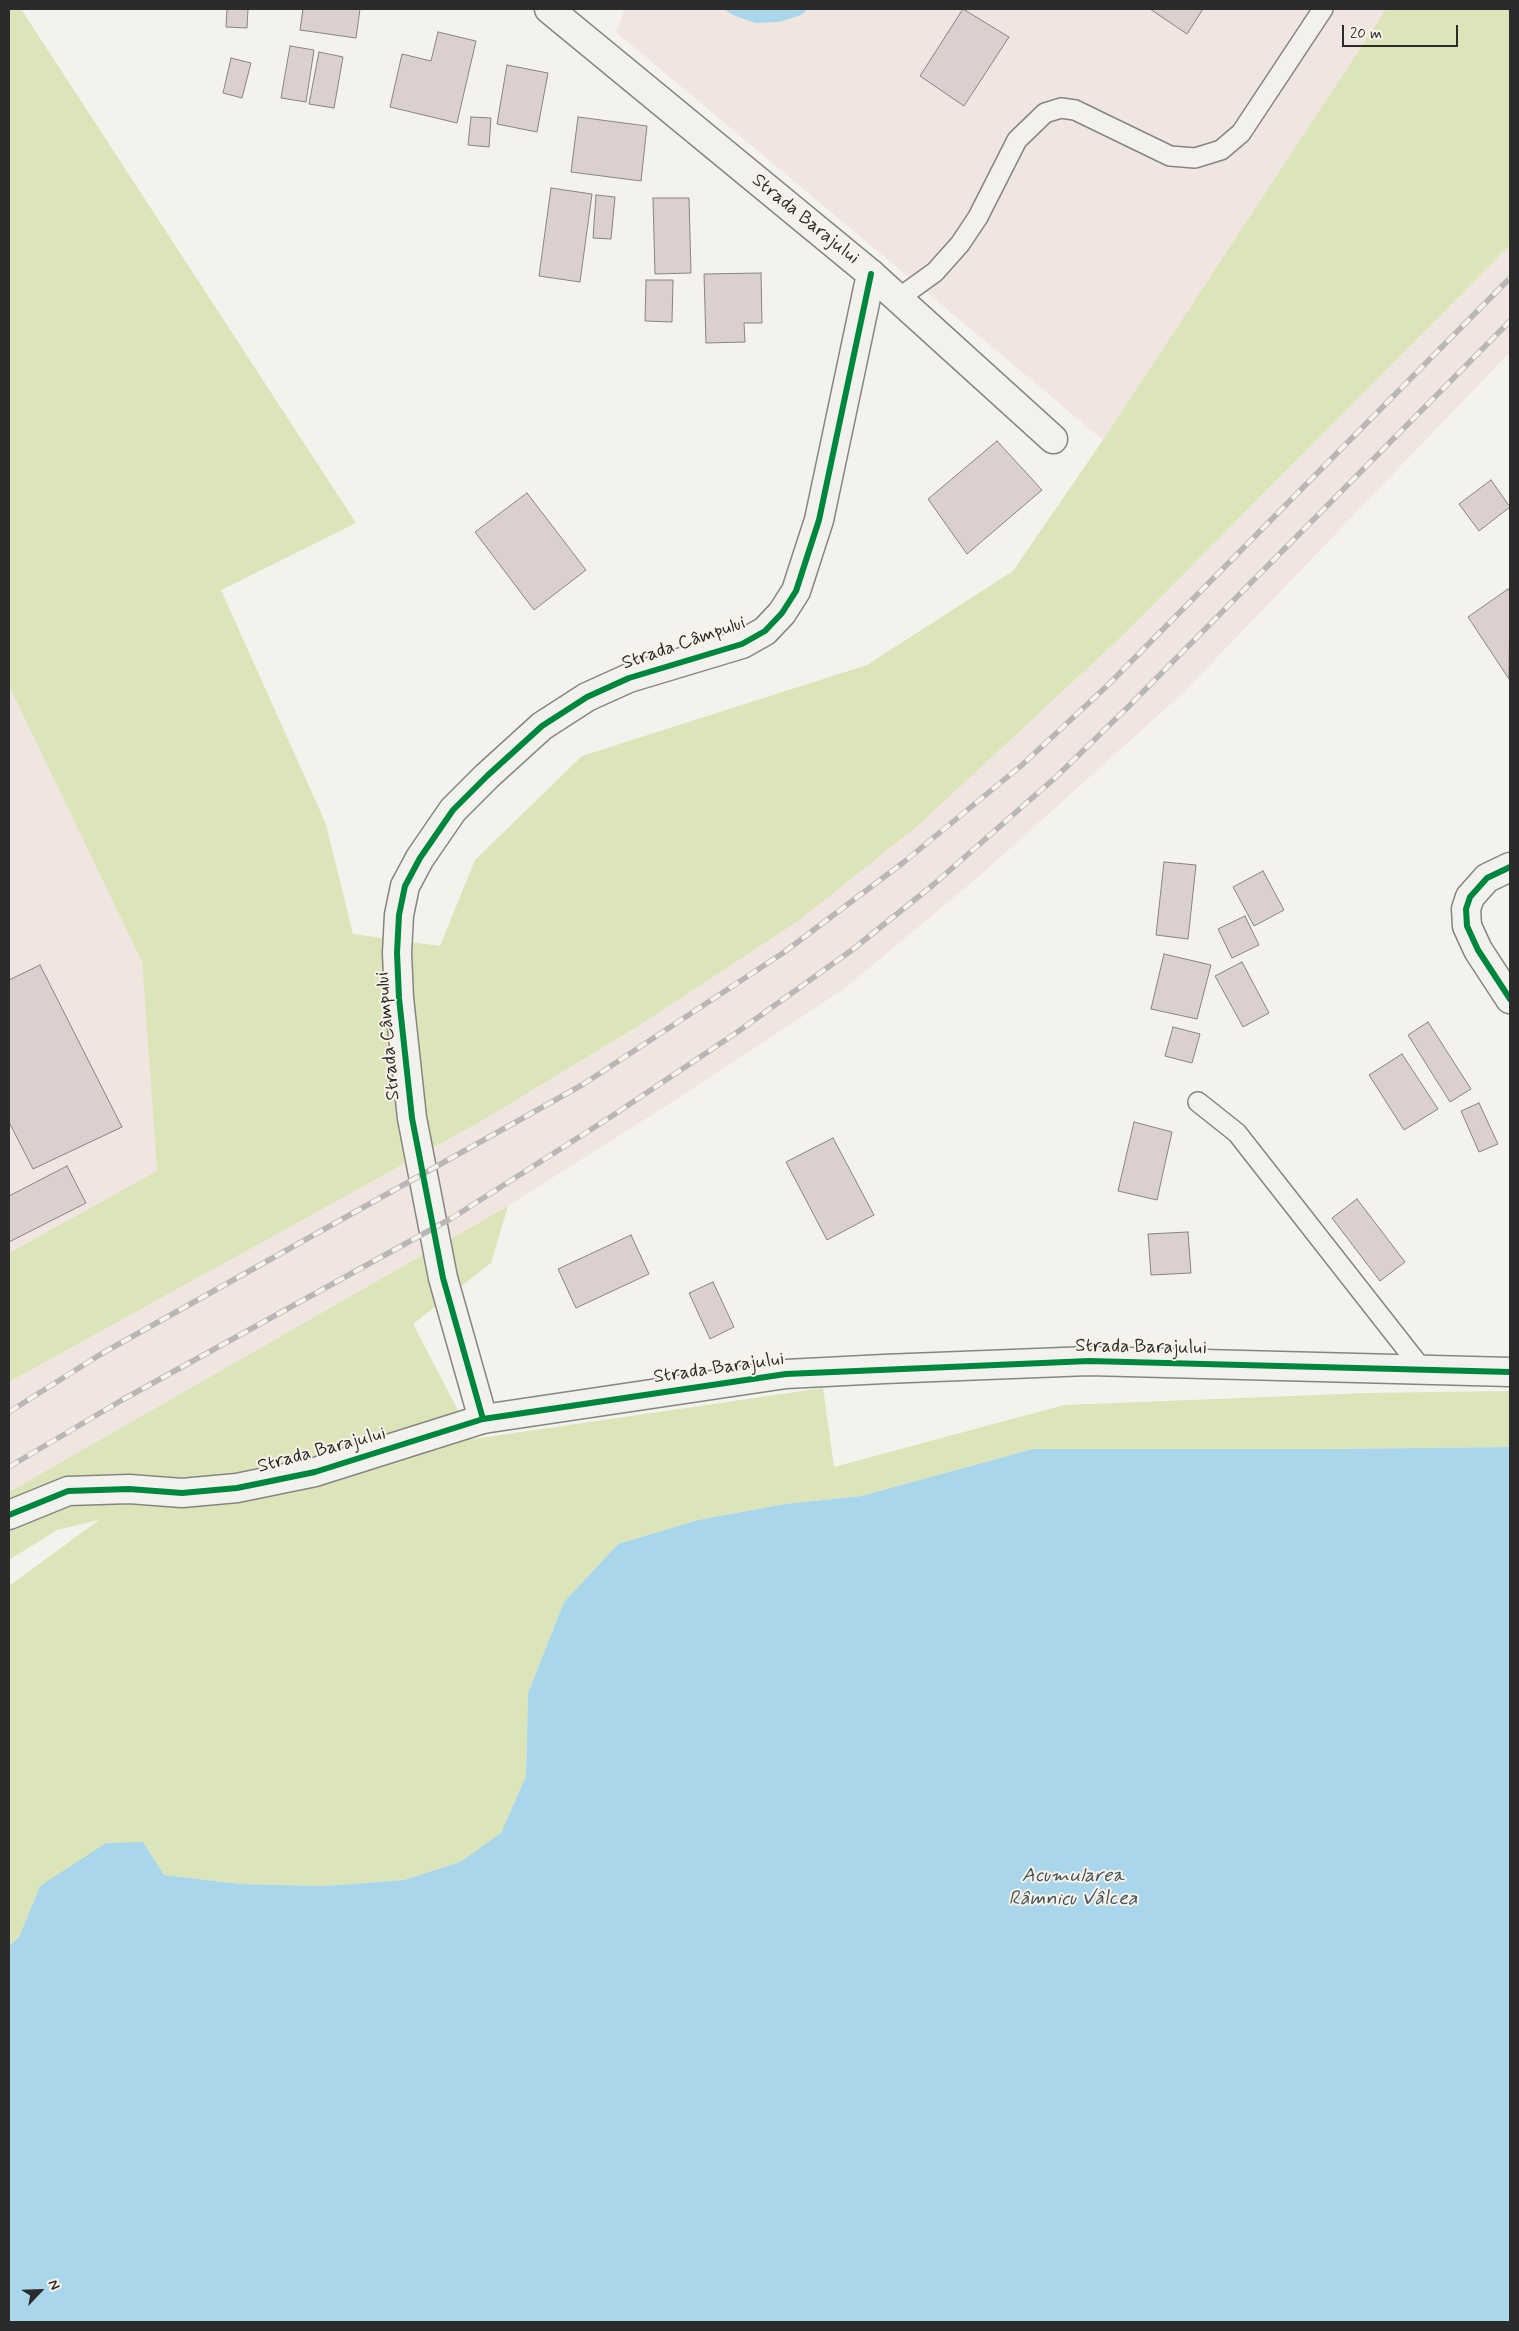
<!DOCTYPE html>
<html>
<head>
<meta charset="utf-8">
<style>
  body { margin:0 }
  #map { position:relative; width:1519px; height:2331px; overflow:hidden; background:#f4f2ec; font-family:Mynerve,sans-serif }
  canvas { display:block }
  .frame { position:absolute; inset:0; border:10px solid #2b2b2b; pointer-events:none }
  .north { position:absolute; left:15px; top:2266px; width:50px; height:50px; -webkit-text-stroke:4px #f7f3e8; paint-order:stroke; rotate:66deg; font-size:14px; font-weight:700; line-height:20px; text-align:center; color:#2b2b2b }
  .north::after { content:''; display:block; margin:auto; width:18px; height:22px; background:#2b2b2b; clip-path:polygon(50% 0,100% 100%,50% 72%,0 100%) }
  .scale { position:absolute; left:1342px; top:25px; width:116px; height:22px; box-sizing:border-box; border:2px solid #2b2b2b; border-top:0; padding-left:6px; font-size:15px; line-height:18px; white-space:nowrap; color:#2b2b2b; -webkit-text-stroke:4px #f7f3e8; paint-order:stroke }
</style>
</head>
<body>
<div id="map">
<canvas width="1519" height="2331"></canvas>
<div class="frame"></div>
<div class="north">N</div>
<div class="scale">20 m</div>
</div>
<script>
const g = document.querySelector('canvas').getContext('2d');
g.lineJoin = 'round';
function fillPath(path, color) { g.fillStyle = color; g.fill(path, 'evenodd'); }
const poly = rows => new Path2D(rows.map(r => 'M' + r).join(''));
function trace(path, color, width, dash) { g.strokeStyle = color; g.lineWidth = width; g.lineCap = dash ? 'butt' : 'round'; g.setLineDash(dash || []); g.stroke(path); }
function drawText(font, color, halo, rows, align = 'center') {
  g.font = font + ' Mynerve,sans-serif'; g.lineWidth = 4; g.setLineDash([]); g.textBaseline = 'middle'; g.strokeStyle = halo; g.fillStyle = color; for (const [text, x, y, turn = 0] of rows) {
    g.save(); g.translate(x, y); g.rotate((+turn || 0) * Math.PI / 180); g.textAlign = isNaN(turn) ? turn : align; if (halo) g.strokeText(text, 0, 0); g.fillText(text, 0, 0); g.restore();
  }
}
const built = poly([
  [625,9,1386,9,1103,440,616,32],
  [1510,245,1510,352,1184,692,976,879,844,989,680,1097,508,1206,9,1492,9,1382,478,1123,635,1028,921,823,1122,636],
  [9,686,142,962,157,1172,9,1253]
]);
const green = poly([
  [9,9,21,9,356,523,221,590,326,824,353,934,440,946,475,860,582,756,867,665,1013,571,1103,440,1386,9,1510,9,1510,245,1122,636,921,823,798,921,635,1028,478,1123,9,1382,9,1253,157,1171,142,962,9,686],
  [508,1206,491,1263,413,1324,473,1439,823,1388,834,1467,1064,1405,1368,1393,1510,1391,1510,1447,1330,1449,1033,1449,861,1496,785,1504,698,1520,618,1544,564,1602,528,1693,526,1776,501,1834,460,1862,404,1880,323,1886,240,1884,164,1875,143,1843,40,1886,19,1937,9,1946,9,1586,99,1520,57,1530,9,1560,9,1492]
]);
const water = poly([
  [724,9,808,9,801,15,779,22,755,23,733,15],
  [1510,1447,1510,2322,9,2322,9,1946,19,1937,40,1886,106,1843,143,1842,164,1875,240,1884,323,1886,404,1880,460,1862,501,1833,526,1776,528,1693,564,1602,618,1544,698,1520,785,1504,861,1496,1033,1449,1330,1449]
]);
const building = poly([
  [227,9,248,9,247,28,226,27,227,9],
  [303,9,360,9,356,38,300,30,303,9],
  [963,9,1009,37,964,106,920,76,963,9],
  [1150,9,1203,9,1187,34,1150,9],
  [438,32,476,41,457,123,390,107,402,54,431,61,438,32],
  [290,46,314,50,306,102,281,98,290,46],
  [319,52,343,57,334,108,309,104,319,52],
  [231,58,251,63,242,98,223,93,231,58],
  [507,65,548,73,537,132,497,124,507,65],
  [471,117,491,118,489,147,468,145,471,117],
  [578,117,647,126,641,181,571,172,578,117],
  [551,188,592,194,580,282,539,276,551,188],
  [596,195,615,197,611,239,593,238,596,195],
  [653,198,689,198,691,273,655,274,653,198],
  [761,273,762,323,744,323,745,342,706,343,704,274,761,273],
  [646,280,673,280,672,322,645,321,646,280],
  [997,441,1042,490,967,554,928,499,997,441],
  [1491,480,1510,507,1479,531,1459,504,1491,480],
  [527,493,586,570,534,610,475,532,527,493],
  [1508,589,1510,592,1509,679,1468,617,1508,589],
  [1164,862,1196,865,1188,939,1156,935,1164,862],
  [1263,871,1284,910,1254,926,1233,887,1263,871],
  [1245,916,1259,945,1232,958,1218,929,1245,916],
  [1164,954,1211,965,1197,1019,1151,1009,1164,954],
  [1242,962,1269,1013,1243,1027,1215,976,1242,962],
  [40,965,122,1127,33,1169,9,1122,9,980,40,965],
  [1428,1022,1471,1089,1450,1102,1408,1035,1428,1022],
  [1173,1027,1200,1034,1192,1063,1165,1056,1173,1027],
  [1402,1054,1438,1109,1404,1130,1369,1075,1402,1054],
  [1479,1103,1498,1144,1479,1152,1461,1111,1479,1103],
  [1134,1122,1172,1132,1157,1200,1118,1191,1134,1122],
  [833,1138,874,1215,827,1240,786,1162,833,1138],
  [67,1166,86,1203,9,1242,9,1196,67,1166],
  [1357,1199,1405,1262,1380,1281,1332,1218,1357,1199],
  [1188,1232,1191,1273,1151,1275,1148,1234,1188,1232],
  [631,1235,649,1274,576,1308,558,1269,631,1235],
  [713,1282,734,1327,710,1339,689,1293,713,1282]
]);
const lane = poly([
  [899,298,935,272,960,244,978,217,1017,140,1045,113,1061,108,1075,110,1170,156,1195,158,1221,150,1241,133,1323,9],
  [1198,1102,1237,1133,1422,1369]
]);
const street = poly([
  [871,274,1053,439],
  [1510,867,1487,878,1470,897,1466,909,1467,926,1478,950,1510,999],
  [9,1515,68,1491,129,1489,182,1493,237,1488,315,1472,483,1419]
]);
const secondary = poly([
  [549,9,871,274,819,520,796,591,782,613,765,631,742,644,629,678,587,697,542,726,487,776,453,810,420,858,405,886,399,915,397,953,399,998,412,1118,443,1278,483,1419,786,1374,884,1369,1089,1361,1510,1372]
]);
const rail = poly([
  [9,1412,101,1354,582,1085,783,953,904,862,1022,765,1107,686,1510,278],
  [9,1467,122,1400,452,1218,609,1118,736,1033,852,950,933,885,1056,777,1127,708,1510,321]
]);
const cycleway = poly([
  [1510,867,1487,878,1470,897,1466,909,1467,926,1478,950,1510,999],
  [483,1419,443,1278,412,1118,399,998,397,953,399,915,405,886,420,858,453,810,487,776,542,726,587,697,629,678,742,644,765,631,782,613,796,591,819,520,871,274],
  [9,1515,68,1491,129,1489,182,1493,237,1488,315,1472,483,1419,786,1374,1089,1361,1510,1372]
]);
const streetNames = [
  ["Strada Barajului",805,220,39],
  ["Strada Câmpului",684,644,-19],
  ["Strada Câmpului",389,1036,-95],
  ["Strada Barajului",1141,1348,1],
  ["Strada Barajului",719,1369,-8],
  ["Strada Barajului",322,1451,-15]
];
const waterNames = [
  ["Acumularea",1073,1877],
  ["Râmnicu Vâlcea",1073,1900]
];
fillPath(built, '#f1e5e2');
fillPath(green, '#dbe5b9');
fillPath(water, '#aad6eb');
fillPath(building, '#dbcfd0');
trace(building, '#858582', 1);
trace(lane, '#858582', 22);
trace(street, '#858582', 31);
trace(secondary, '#858582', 31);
trace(lane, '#f2f1ed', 19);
trace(street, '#f2f1ed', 28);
trace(secondary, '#f2f1ed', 28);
trace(rail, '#b8b7b5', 5.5);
trace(rail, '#f7f3e8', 4, [11]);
trace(cycleway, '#00873e', 6);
drawText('19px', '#2b2b2b', '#f7f3e8', streetNames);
drawText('italic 20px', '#43535b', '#f7f3e8', waterNames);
</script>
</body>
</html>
